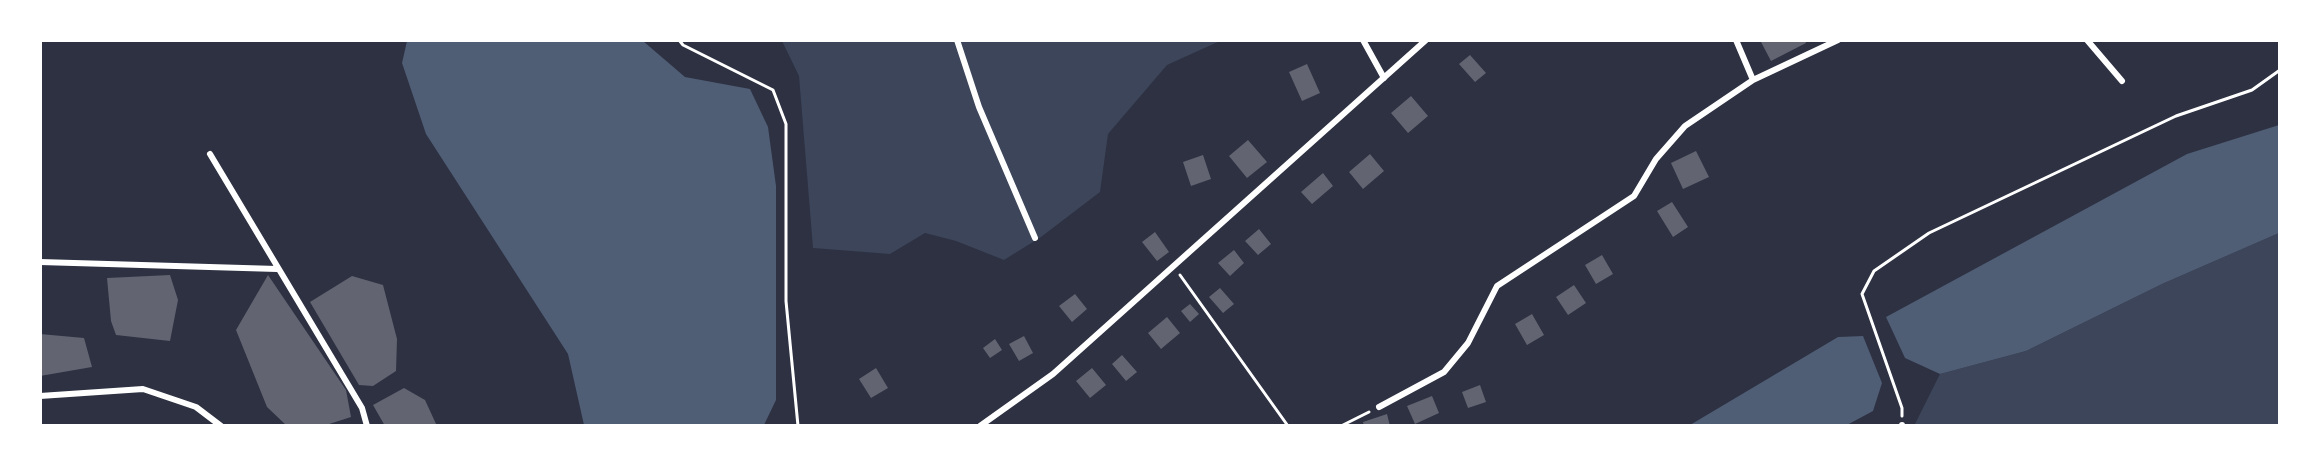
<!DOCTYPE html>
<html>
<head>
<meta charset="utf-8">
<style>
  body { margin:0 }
  #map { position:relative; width:2320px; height:466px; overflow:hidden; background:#2d3142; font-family:"Work Sans",sans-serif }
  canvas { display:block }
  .frame { position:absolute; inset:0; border:42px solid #fff; pointer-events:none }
</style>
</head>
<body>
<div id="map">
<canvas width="2320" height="466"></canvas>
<div class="frame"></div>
</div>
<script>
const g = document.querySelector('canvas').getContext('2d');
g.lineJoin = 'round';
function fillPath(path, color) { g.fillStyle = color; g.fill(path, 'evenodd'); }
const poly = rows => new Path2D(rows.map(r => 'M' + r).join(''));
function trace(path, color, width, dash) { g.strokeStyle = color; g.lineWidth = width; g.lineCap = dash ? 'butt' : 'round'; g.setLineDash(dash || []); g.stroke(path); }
const green = poly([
  [782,41,1220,41,1167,65,1108,134,1100,192,1041,237,1004,260,956,241,925,233,890,254,813,248,799,76],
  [2279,233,2279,425,1914,426,1940,374,2026,351,2162,284]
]);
const water = poly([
  [407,41,643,41,685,77,750,89,768,127,776,186,776,400,764,425,584,425,568,354,426,134,402,63],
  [2279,125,2279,233,2162,284,2026,351,1940,374,1905,358,1886,317,2187,154],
  [1863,336,1882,383,1873,411,1847,425,1690,425,1838,337]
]);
const building = poly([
  [1765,40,1805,40,1806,43,1771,61,1761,42],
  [1470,55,1486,73,1475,82,1459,64],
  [1307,64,1320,93,1302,101,1289,72],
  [1411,96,1428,116,1408,133,1391,113],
  [1248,140,1267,162,1247,178,1229,156],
  [1696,151,1709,177,1683,189,1671,163],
  [1370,154,1384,171,1363,189,1349,172],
  [1203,155,1211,179,1191,186,1183,162],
  [1323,173,1333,186,1312,204,1301,192],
  [1672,202,1688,227,1673,237,1657,211],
  [1259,229,1271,244,1258,255,1245,241],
  [1155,232,1169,252,1157,261,1142,242],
  [1234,250,1244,263,1230,276,1218,263],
  [1602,255,1613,274,1596,284,1585,265],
  [170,275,178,300,170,341,116,335,111,321,107,278],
  [268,275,346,390,351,417,323,426,287,426,267,407,236,330],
  [352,276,383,285,397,339,396,371,373,386,359,385,310,302],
  [1574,285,1586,303,1568,315,1556,297],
  [1220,288,1234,304,1223,313,1209,297],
  [1075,294,1087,309,1072,322,1059,306],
  [1190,304,1199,314,1190,322,1181,311],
  [1532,314,1544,335,1527,345,1515,324],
  [1167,317,1180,333,1161,349,1148,333],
  [40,334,84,338,92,367,40,376],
  [1024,336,1033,353,1019,361,1009,344],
  [995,339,1002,350,990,358,983,348],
  [1122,355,1137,372,1126,381,1112,364],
  [876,368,888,388,871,398,859,379],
  [1092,368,1106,385,1090,398,1076,381],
  [1480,385,1486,402,1468,408,1462,392],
  [404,388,425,400,437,426,385,426,373,405],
  [1432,396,1439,413,1415,424,1407,406],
  [1387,414,1390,426,1364,426,1363,422]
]);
const path = poly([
  [679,40,683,45,773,90,786,124,786,301,798,426],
  [1180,275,1288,426],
  [1902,416,1902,408,1862,294,1874,271,1929,233,2176,116,2252,90,2280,70],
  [1341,426,1369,412]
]);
const minor = poly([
  [957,40,979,107,1035,238],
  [1363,40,1384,78],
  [1736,40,1753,80],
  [2087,40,2122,81],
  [210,154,362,408,367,426],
  [40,262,277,269],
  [40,396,143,389,196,407,221,426],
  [1379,407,1444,372,1468,343,1497,286,1634,196,1656,159,1685,126,1753,80,1838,40],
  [980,426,1053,374,1426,40],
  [1902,426,1902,425]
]);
fillPath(green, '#3c4559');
fillPath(water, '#4f5d75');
fillPath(building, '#626471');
trace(path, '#fff', 3);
trace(minor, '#fff', 6);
</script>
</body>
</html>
